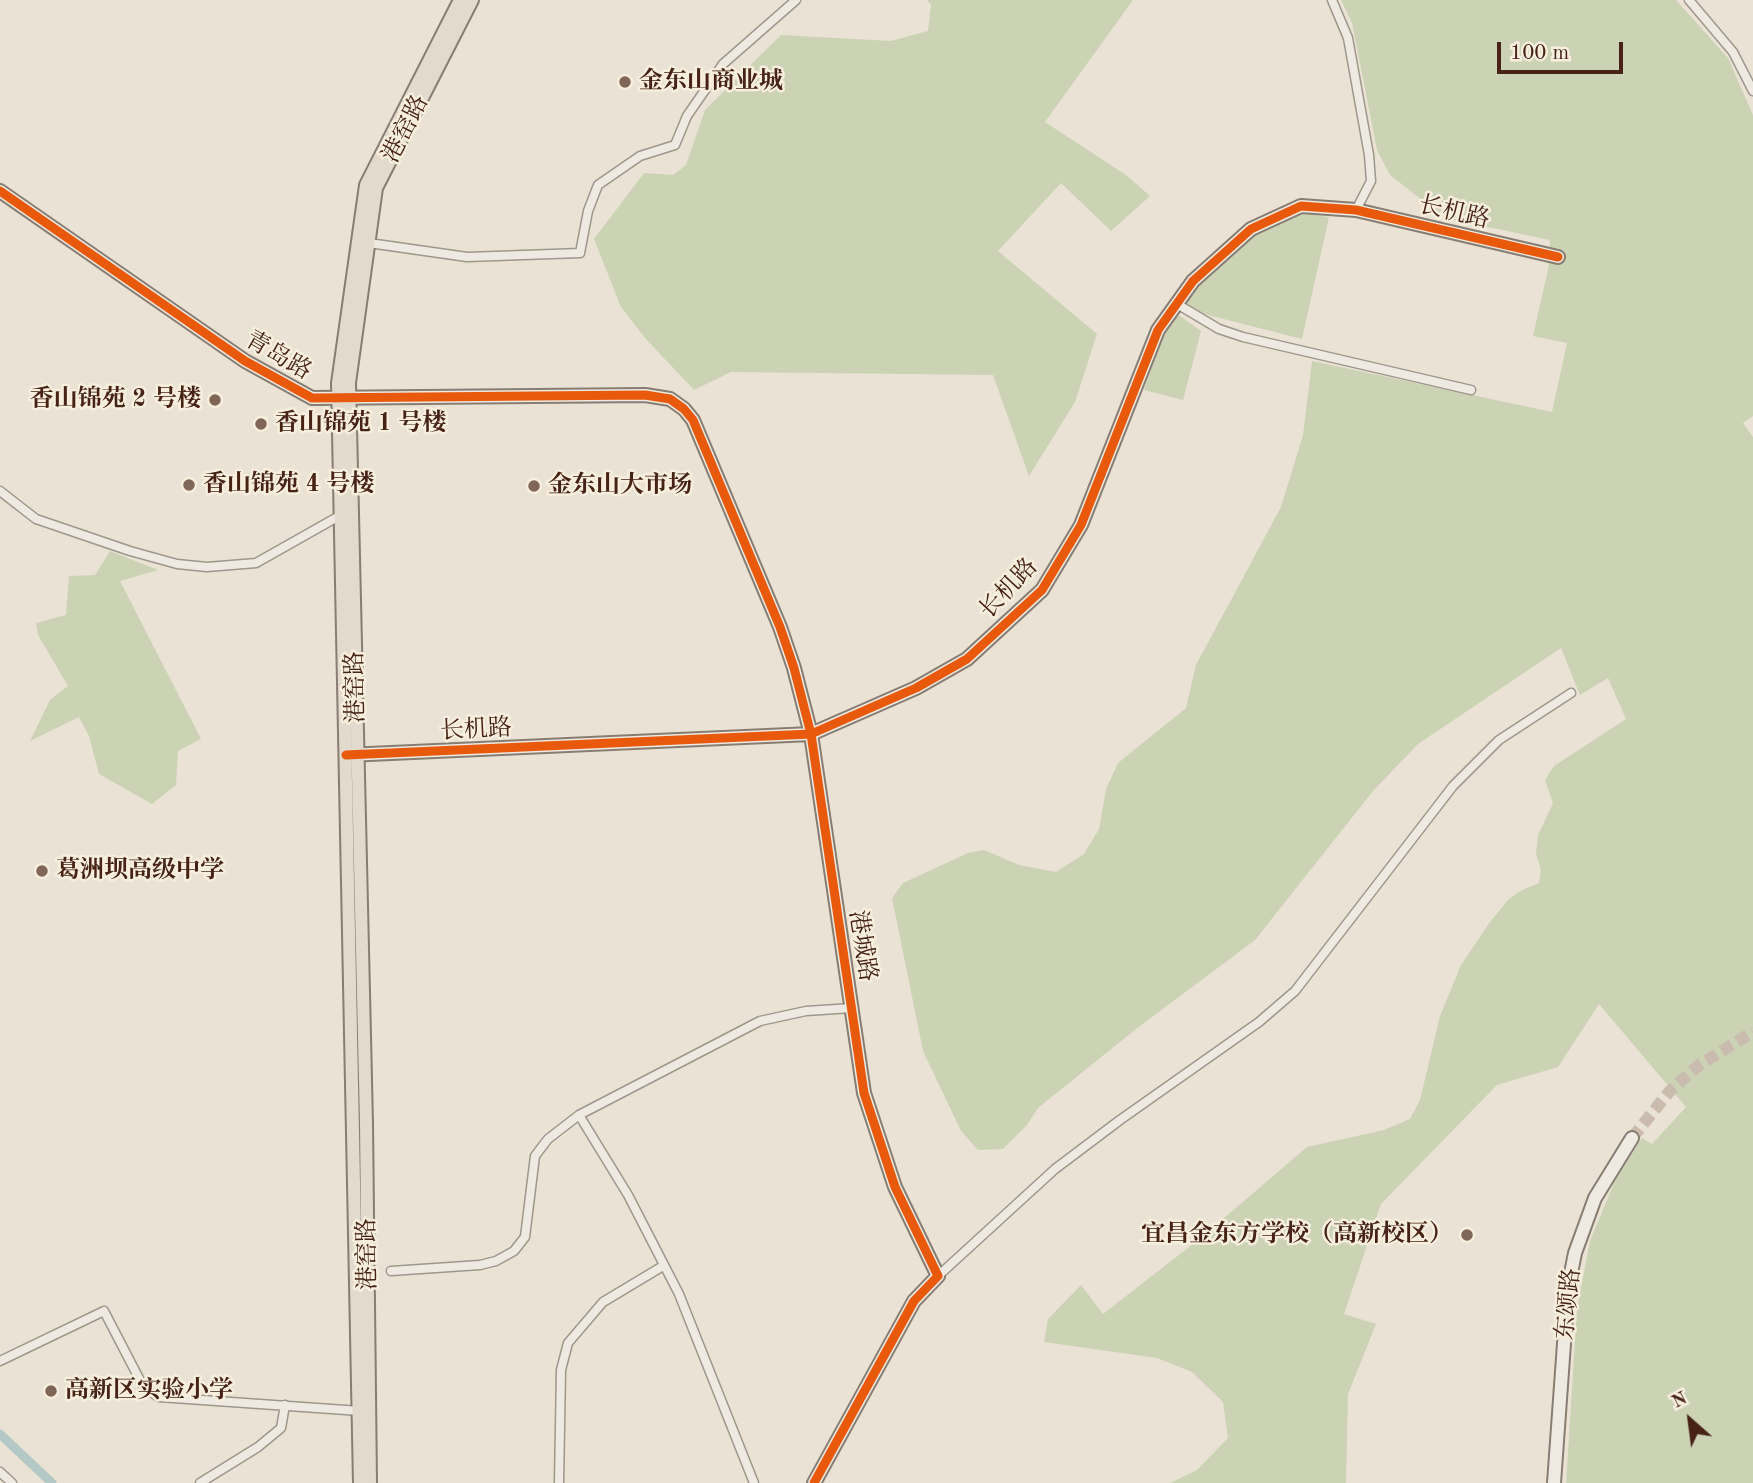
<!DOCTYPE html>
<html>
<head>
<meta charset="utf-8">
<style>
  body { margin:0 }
  #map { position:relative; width:1753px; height:1483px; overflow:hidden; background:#eae2d4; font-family:"Old Standard TT",serif }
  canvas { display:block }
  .north { position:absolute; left:1655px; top:1385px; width:70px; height:70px; -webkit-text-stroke:5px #f7eedd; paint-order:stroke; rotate:332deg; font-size:19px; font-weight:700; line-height:28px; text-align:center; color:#462314 }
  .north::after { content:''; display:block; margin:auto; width:24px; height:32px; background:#462314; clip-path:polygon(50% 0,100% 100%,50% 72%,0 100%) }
  .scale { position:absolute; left:1497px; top:42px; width:126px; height:32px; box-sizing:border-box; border:4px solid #462314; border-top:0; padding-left:9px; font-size:21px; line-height:24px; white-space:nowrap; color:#462314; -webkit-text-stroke:5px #f7eedd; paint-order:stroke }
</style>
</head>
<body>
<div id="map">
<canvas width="1753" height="1483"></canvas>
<div class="north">N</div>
<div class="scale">100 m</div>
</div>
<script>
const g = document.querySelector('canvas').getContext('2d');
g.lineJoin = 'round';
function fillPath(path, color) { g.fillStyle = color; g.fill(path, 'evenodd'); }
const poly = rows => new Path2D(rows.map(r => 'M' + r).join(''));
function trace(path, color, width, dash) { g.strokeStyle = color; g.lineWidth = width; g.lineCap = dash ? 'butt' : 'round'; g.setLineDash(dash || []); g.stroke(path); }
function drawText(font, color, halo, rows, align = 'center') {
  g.font = font + ' "Old Standard TT","Noto Serif SC",serif'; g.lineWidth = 5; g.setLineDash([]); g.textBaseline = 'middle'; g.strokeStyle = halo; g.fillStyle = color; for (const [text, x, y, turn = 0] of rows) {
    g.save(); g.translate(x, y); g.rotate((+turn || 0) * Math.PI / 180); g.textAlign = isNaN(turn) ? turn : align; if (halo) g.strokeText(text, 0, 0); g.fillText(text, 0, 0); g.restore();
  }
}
const green = poly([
  [927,0,1133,0,1045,122,1126,175,1150,196,1111,231,1061,183,998,251,1097,334,1075,402,1029,476,993,375,731,372,694,390,645,338,621,307,594,239,644,173,673,175,686,165,705,110,781,35,891,41,928,31,931,5],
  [1341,0,1676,0,1728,58,1753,115,1753,416,1743,423,1753,437,1753,1483,1566,1483,1577,1309,1590,1241,1614,1183,1642,1138,1652,1144,1686,1107,1599,1004,1558,1067,1497,1085,1381,1204,1344,1314,1376,1324,1348,1394,1346,1483,1170,1483,1197,1470,1228,1438,1223,1402,1192,1372,1157,1358,1044,1342,1048,1319,1081,1285,1103,1314,1202,1237,1307,1147,1384,1130,1410,1119,1420,1100,1440,1016,1461,965,1490,922,1508,900,1520,891,1539,883,1541,870,1536,854,1538,835,1553,803,1545,780,1554,766,1626,719,1608,678,1580,695,1561,648,1418,744,1373,791,1255,940,1136,1029,1038,1108,1027,1125,1003,1149,978,1150,961,1131,923,1051,892,898,903,883,968,853,984,850,1019,865,1056,872,1084,854,1099,829,1106,789,1118,763,1186,708,1196,665,1281,507,1303,435,1312,361,1552,412,1567,343,1533,336,1549,265,1550,240,1445,218,1390,175,1377,150,1352,23],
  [1301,213,1329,217,1302,339,1204,314,1186,303,1201,282,1252,235],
  [1176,313,1201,331,1183,400,1144,390,1163,334],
  [110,551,158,570,120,581,201,739,178,751,176,785,152,804,99,774,89,736,79,717,30,741,50,700,68,686,38,635,36,623,66,615,69,576,95,575]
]);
const canal = poly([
  [0,1434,52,1483]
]);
const secondaryTunnel = poly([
  [1632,1138,1669,1092,1699,1065,1753,1032]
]);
const street = poly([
  [1332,0,1348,38,1369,155,1371,181,1356,210],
  [1689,0,1733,52,1753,91],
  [369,243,467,257,580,253,588,211,598,185,640,156,675,145,687,116,723,64,796,0],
  [1177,304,1219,329,1243,337,1471,390],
  [0,491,36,519,130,551,177,564,207,567,256,563,341,515],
  [579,1115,628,1195,679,1294,754,1483],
  [391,1271,480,1265,496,1261,514,1251,525,1237,535,1156,548,1139,579,1115,760,1021,806,1011,852,1008],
  [938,1276,1055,1169,1120,1120,1259,1022,1295,991,1453,786,1499,740,1571,693],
  [0,1361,104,1311,144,1388,159,1397,360,1411],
  [0,1472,12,1483],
  [200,1483,258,1447,281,1428,285,1405],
  [559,1483,561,1370,568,1343,603,1302,663,1266]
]);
const secondary = poly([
  [0,191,245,361,312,398,645,395,670,399,684,409,693,420,780,627,794,668,811,734,864,1093,895,1187,938,1276,914,1301,814,1483],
  [347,755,811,734,916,688,967,659,1042,590,1081,525,1158,330,1193,281,1251,229,1301,206,1356,210,1558,257],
  [1554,1483,1568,1288,1575,1253,1595,1198,1632,1138]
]);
const primary = poly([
  [360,1483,338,383,366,185,460,0],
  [370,1483,366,1123,349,383,376,188,472,0]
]);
const cycleway = poly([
  [0,191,245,361,312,398,645,395,670,399,684,409,693,420,780,627,794,668,811,734,864,1093,895,1187,938,1276,914,1301,814,1483],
  [346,755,811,734,916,688,967,659,1042,590,1081,525,1158,330,1193,281,1251,229,1301,206,1356,210,1558,257]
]);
const markers = [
  [625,82,7,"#7f6657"],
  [215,400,7,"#7f6657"],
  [261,424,7,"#7f6657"],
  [189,485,7,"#7f6657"],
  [534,486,7,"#7f6657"],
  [42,871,7,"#7f6657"],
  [1467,1235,7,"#7f6657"],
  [51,1391,7,"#7f6657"]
];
const poiNames = [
  ["金东山商业城",639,82],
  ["香山锦苑 2 号楼",201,400,"right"],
  ["香山锦苑 1 号楼",275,424],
  ["香山锦苑 4 号楼",203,485],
  ["金东山大市场",548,486],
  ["葛洲坝高级中学",56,871],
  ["宜昌金东方学校（高新校区）",1453,1235,"right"],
  ["高新区实验小学",65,1391]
];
const streetNames = [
  ["港窑路",406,129,-63],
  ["长机路",1454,213,13],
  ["青岛路",278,356,30],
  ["长机路",1009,589,-47],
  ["港窑路",356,687,-91],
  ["长机路",476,730,-3],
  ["港城路",862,946,81],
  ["港窑路",368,1254,-91],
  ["东颂路",1569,1304,-84]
];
fillPath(green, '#ccd3b5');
trace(canal, '#b4c8c5', 9);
trace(secondaryTunnel, '#c9bcae', 12, [12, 6]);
trace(street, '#9f968c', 11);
trace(secondary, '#877d73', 16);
trace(primary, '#877d73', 16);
trace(street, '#eeeae2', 8);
trace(secondary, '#eeeae2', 12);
trace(primary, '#e2dacd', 12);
trace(cycleway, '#e8590c', 9);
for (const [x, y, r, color] of markers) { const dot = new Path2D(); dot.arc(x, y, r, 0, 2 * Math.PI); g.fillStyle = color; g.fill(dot); trace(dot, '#f7eedd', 2.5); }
drawText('bold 24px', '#462314', '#f7eedd', poiNames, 'left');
drawText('24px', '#462314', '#f7eedd', streetNames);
</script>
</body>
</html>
